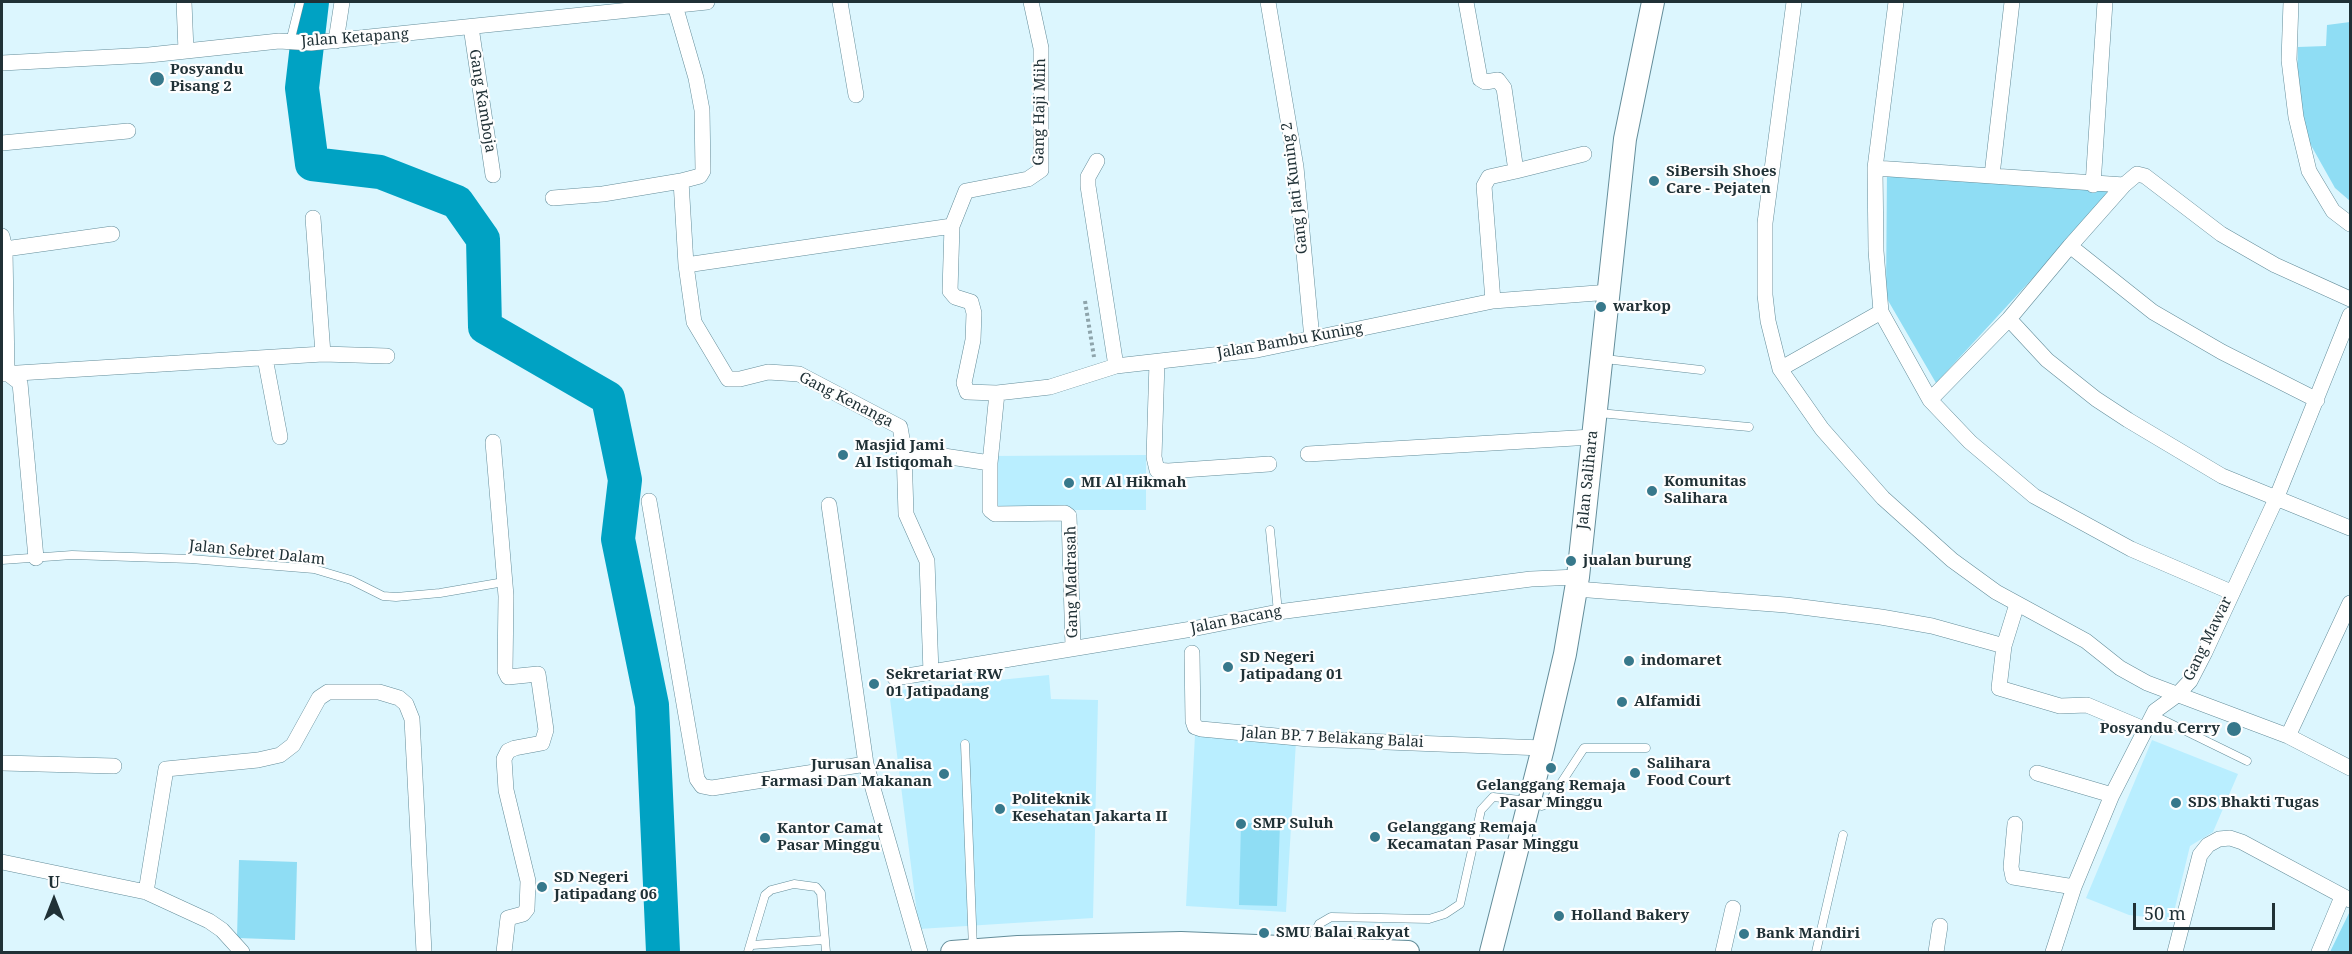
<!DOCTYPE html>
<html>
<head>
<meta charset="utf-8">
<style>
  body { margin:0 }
  #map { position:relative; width:2352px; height:954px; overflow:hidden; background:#dcf6fe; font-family:"Noto Serif",serif }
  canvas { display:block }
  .frame { position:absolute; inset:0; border:3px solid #203136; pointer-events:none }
  .north { position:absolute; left:24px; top:870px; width:60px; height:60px; -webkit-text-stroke:4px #fefefe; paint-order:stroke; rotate:0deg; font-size:16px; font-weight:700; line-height:24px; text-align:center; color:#203136 }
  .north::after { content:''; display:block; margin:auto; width:21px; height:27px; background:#203136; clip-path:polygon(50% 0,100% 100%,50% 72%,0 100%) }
  .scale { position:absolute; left:2133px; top:903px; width:142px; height:27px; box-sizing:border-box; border:3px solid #203136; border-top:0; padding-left:8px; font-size:18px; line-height:21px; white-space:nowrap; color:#203136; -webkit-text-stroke:4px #fefefe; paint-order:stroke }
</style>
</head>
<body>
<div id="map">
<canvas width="2352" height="954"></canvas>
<div class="frame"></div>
<div class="north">U</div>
<div class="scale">50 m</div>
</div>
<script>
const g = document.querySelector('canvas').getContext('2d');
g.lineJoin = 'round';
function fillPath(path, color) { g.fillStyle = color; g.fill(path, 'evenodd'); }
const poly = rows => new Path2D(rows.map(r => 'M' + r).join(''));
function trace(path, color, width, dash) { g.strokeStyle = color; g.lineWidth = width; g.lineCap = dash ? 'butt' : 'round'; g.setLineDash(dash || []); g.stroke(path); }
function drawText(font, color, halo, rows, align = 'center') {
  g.font = font + ' "Noto Serif",serif'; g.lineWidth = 4.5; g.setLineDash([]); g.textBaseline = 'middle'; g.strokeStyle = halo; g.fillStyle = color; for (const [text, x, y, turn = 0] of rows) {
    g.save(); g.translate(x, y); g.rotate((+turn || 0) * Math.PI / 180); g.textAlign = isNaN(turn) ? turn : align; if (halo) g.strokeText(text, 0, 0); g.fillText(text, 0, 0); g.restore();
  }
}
const built = poly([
  [1146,455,1146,510,992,510,992,456],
  [1049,675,1051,699,1098,700,1093,918,919,929,889,691],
  [1195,735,1296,741,1286,912,1186,906],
  [2152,740,2238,774,2213,832,2190,846,2172,920,2129,915,2086,898]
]);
const green = poly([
  [2350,22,2350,201,2335,188,2303,131,2297,77,2298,47,2326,46,2327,25],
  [1887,168,2115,189,1936,383,1886,297],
  [1241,823,1280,824,1277,906,1239,905],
  [239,860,297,862,295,940,237,938],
  [2350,911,2350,952,2330,952]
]);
const river = poly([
  [312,2,302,88,312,164,380,172,457,202,483,239,485,327,608,398,625,480,618,539,652,705,663,952]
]);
const path = poly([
  [1085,301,1094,357]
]);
const lane = poly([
  [290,42,300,2],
  [1605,359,1701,370],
  [1599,413,1749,427],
  [1270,530,1278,612],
  [2,560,72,555,191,559,314,569,351,580,383,596,396,597,440,593,504,582],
  [2153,715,2247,761],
  [965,744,973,949],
  [752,945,823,940],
  [1315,945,1315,932,1319,924,1331,917,1429,919,1445,914,1460,904,1481,810,1493,797,1529,801,1542,806,1548,803,1584,748,1646,748],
  [748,952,765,895,771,890,794,884,816,887,821,893,826,952],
  [1816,952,1843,835]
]);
const street = poly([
  [184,2,186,51],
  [674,2,696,78,702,110,703,171,700,176,681,181,686,265,694,322,728,379,740,379,768,372,799,374,900,427,904,450,906,514,927,561,931,673],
  [840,2,856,95],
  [1031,2,1041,48,1041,170,1028,179,966,191,952,226,950,291,955,297,971,302,974,313,973,340,964,383,967,392,997,393,1050,387,1116,366,1257,350,1493,301,1610,292],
  [1268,2,1296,167,1312,339],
  [1466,2,1480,79,1485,82,1498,80,1504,88,1516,171,1489,177,1484,186,1493,301],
  [1794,2,1765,223,1765,295,1768,321,1780,369,1822,429,1883,498,1952,560,1996,592,2086,641,2120,668,2147,683,2288,736,2350,768],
  [1896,2,1875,168,1876,251,1881,312,1930,400,1970,442,2034,496,2131,549,2231,592],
  [2291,2,2289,60,2296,117,2309,171,2333,211,2350,224],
  [471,27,493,175],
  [336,41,342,2],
  [2,63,149,55,279,41,311,43,707,2],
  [2,143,128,131],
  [1097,161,1088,177,1088,186,1116,366],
  [1875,168,2124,185],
  [1516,171,1584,154],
  [1992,175,2012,2],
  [2093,185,2105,2],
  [553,198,603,194,681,181],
  [313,218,323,354],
  [2,236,5,249,7,373,20,383,36,558],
  [2070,246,2153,312,2222,352,2317,400],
  [5,249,112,234],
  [686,265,952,226],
  [2009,319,2047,360,2096,399,2128,420,2222,476,2350,528],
  [265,358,280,437],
  [1157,362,1154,457,1157,470,1168,471,1269,464],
  [1780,369,1881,312],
  [2,374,323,354,387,356],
  [1930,400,2009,319,2070,246,2124,185,2137,174,2145,176,2221,234,2275,265,2350,299],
  [493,442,506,596,505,671,508,677,538,674,546,730,542,743,515,748,508,751,504,759,506,790,528,881,527,909,523,914,508,918,504,952],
  [904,450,990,463,997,393],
  [1308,454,1592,437],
  [990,463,990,510,995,514,1065,513,1069,516,1073,647],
  [649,501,697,779,702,786,712,788,866,764],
  [829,505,866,764,920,952],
  [1576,589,1786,605,1881,617,1932,626,2004,646],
  [2017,604,2004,646,1999,688,2060,706,2087,705,2144,729],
  [1192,653,1193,721,1195,727,1201,729,1309,739,1543,748],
  [895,678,1192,629,1278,612,1531,579,1578,577],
  [2288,736,2350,603],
  [2,763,114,766],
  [2037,773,2112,795],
  [2015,824,2011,867,2013,877,2074,887],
  [2,862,146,892,209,921,222,930,242,952],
  [146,892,166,769,258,760,280,755,293,745,319,698,328,692,379,692,399,698,406,704,412,719,424,952],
  [1723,952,1733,908],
  [1936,952,1940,926],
  [2053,952,2074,887,2112,795,2155,711,2177,695,2190,681,2205,652,2276,499,2350,315],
  [2175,952,2200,855,2208,845,2219,839,2230,838,2242,842,2350,900],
  [2319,952,2342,897]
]);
const secondary = poly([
  [952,952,1018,947,1181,943,1408,952],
  [1491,952,1543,748,1565,654,1578,577,1625,139,1653,2]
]);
const markers = [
  [157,79,8,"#37788b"],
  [1654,181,6,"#37788b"],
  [1601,307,6,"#37788b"],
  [843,455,6,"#37788b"],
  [1069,483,6,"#37788b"],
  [1652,491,6,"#37788b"],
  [1571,561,6,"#37788b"],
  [1629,661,6,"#37788b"],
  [1228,667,6,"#37788b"],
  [874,684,6,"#37788b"],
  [1622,702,6,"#37788b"],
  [2234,729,8,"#37788b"],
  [1551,768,6,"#37788b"],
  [1635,773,6,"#37788b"],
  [944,774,6,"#37788b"],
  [2176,803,6,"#37788b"],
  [1000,809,6,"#37788b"],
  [1241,824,6,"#37788b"],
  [1375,837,6,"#37788b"],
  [765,838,6,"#37788b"],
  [542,887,6,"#37788b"],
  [1559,916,6,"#37788b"],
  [1264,933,6,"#37788b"],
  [1744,934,6,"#37788b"]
];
const streetNames = [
  ["Jalan Ketapang",355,38,-4],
  ["Gang Kamboja",482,101,81],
  ["Gang Haji Miih",1040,112,-89],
  ["Gang Jati Kuning 2",1295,188,-97],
  ["Jalan Bambu Kuning",1290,341,-10],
  ["Gang Kenanga",846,400,27],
  ["Jalan Salihara",1588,480,-84],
  ["Jalan Sebret Dalam",257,553,6],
  ["Gang Madrasah",1072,582,-91],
  ["Jalan Bacang",1236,620,-11],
  ["Gang Mawar",2208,639,-64],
  ["Jalan BP. 7 Belakang Balai",1332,738,3]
];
const poiNames = [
  ["Posyandu",170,70],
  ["Pisang 2",170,87],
  ["SiBersih Shoes",1666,172],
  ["Care - Pejaten",1666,189],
  ["warkop",1613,307],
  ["Masjid Jami",855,446],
  ["Al Istiqomah",855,463],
  ["Komunitas",1664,482],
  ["Salihara",1664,499],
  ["MI Al Hikmah",1081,483],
  ["jualan burung",1583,561],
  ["SD Negeri",1240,658],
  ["Jatipadang 01",1240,675],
  ["indomaret",1641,661],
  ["Sekretariat RW",886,675],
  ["01 Jatipadang",886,692],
  ["Alfamidi",1634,702],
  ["Posyandu Cerry",2220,729,"right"],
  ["Salihara",1647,764],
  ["Food Court",1647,781],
  ["Jurusan Analisa",932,765,"right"],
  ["Farmasi Dan Makanan",932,782,"right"],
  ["Gelanggang Remaja",1551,786,"center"],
  ["Pasar Minggu",1551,803,"center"],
  ["Politeknik",1012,800],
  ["Kesehatan Jakarta II",1012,817],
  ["SDS Bhakti Tugas",2188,803],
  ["SMP Suluh",1253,824],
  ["Gelanggang Remaja",1387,828],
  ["Kecamatan Pasar Minggu",1387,845],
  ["Kantor Camat",777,829],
  ["Pasar Minggu",777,846],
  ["SD Negeri",554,878],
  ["Jatipadang 06",554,895],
  ["Holland Bakery",1571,916],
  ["SMU Balai Rakyat",1276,933],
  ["Bank Mandiri",1756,934]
];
fillPath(built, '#b9eeff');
fillPath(green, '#8fddf4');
trace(river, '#00a2c3', 34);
trace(lane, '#648d9a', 9);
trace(street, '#648d9a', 16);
trace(secondary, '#648d9a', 24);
trace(path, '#8ea4ab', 4, [3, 3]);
trace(lane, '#fff', 8);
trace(street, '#fff', 15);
trace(secondary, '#fff', 22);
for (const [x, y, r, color] of markers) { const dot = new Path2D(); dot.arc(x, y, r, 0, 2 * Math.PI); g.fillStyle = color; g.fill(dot); trace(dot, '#fefefe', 2); }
drawText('15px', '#203136', '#fefefe', streetNames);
drawText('bold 15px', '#203136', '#fefefe', poiNames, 'left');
</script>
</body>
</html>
